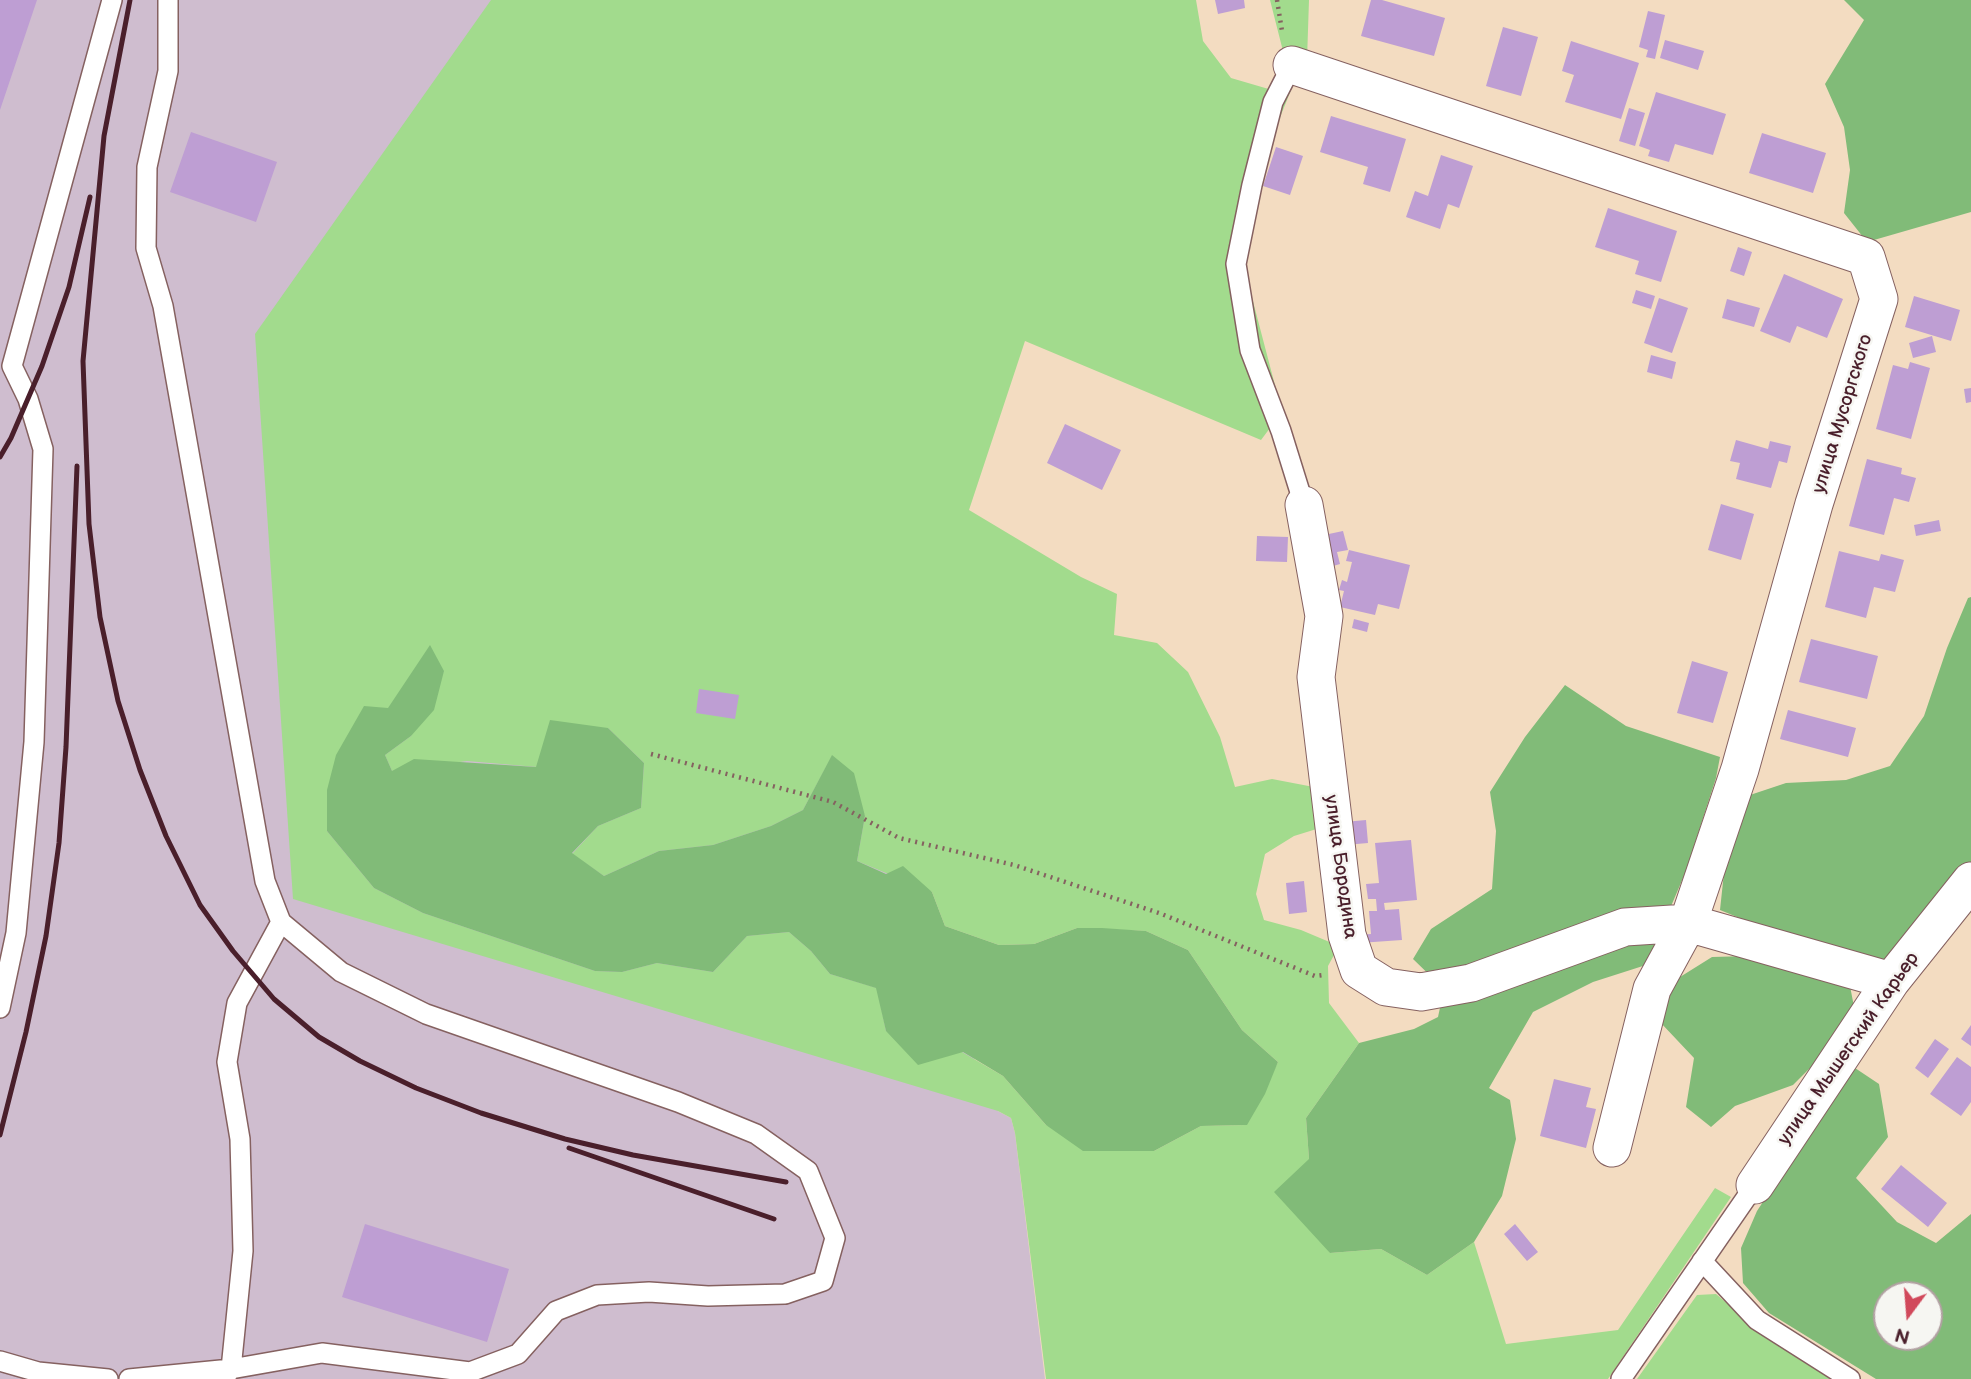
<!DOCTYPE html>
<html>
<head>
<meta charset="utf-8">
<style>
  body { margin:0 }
  #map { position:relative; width:1971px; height:1379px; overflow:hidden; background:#f3dcc1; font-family:"Balsamiq Sans",sans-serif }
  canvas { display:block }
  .north { position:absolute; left:1873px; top:1281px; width:70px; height:70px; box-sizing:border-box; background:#f6f6f2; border:2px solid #b1a0a2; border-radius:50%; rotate:196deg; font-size:19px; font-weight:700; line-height:28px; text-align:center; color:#4a1f2b }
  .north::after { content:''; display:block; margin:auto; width:24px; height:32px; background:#d1495b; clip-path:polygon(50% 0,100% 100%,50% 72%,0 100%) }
</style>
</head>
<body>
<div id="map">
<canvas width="1971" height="1379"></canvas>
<div class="north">N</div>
</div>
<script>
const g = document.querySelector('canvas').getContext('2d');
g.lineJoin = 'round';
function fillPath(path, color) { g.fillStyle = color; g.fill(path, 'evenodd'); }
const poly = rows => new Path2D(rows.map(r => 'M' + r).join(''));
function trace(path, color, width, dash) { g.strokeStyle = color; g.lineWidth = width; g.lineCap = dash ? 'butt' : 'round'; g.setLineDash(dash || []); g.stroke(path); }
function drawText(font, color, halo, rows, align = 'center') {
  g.font = font + ' "Balsamiq Sans",sans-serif'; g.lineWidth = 5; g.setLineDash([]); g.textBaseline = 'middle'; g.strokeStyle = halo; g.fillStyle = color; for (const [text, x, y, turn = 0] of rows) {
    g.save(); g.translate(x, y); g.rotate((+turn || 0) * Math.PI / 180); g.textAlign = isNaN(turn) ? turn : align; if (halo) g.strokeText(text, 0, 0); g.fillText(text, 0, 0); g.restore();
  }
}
const industrial = poly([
  [0,0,492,0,998,1111,1011,1118,1015,1133,1045,1379,0,1379]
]);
const green = poly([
  [491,0,1196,0,1203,41,1231,78,1272,90,1297,75,1269,145,1253,209,1245,271,1282,412,1261,440,1025,341,969,510,1081,577,1117,594,1114,635,1157,643,1188,672,1220,737,1235,787,1272,779,1319,788,1323,827,1294,836,1265,854,1256,894,1264,920,1301,930,1339,946,1328,966,1329,1003,1359,1043,1306,1118,1309,1159,1330,1253,1381,1249,1427,1275,1474,1242,1506,1344,1618,1330,1715,1188,1731,1197,1608,1379,1046,1379,1015,1133,1011,1118,998,1111,293,899,255,334],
  [444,671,411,736,385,755,392,771,467,761,537,767,608,728,644,763,641,808,598,826,572,854,604,876,659,851,713,845,771,826,803,810,832,756,865,816,857,861,932,892,945,926,999,945,1034,944,1077,928,1146,931,1188,950,1242,1030,1278,1062,1246,1125,1201,1126,1154,1151,1046,1125,1003,1076,962,1052,886,1031,877,988,830,974,811,951,789,932,747,936,713,972,657,963,622,972,595,971,423,913,374,888,327,831],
  [1270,0,1309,0,1307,60,1284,55],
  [1716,1294,1749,1322,1842,1379,1637,1379,1697,1295]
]);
const forest = poly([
  [1844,0,1971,0,1971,212,1867,242,1844,213,1850,170,1844,127,1825,84,1864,20],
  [1971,597,1971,865,1887,963,1759,926,1720,910,1726,854,1750,795,1786,783,1846,780,1890,766,1924,716,1947,648,1968,598],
  [430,645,444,671,434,710,411,736,385,755,392,771,414,759,536,767,550,720,608,728,644,763,641,808,598,826,572,853,604,876,659,851,713,845,771,826,803,810,832,755,854,773,865,816,857,861,886,874,903,866,932,892,945,926,999,945,1034,944,1077,928,1102,928,1146,931,1188,950,1242,1030,1278,1062,1265,1094,1247,1125,1201,1126,1154,1151,1083,1151,1046,1125,1003,1076,963,1052,918,1065,886,1031,876,988,830,974,811,951,789,932,747,936,713,972,657,963,622,972,595,971,423,913,374,888,327,831,327,790,336,755,364,706,388,708],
  [1565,685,1626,726,1720,757,1716,778,1686,871,1646,965,1593,982,1533,1012,1489,1088,1510,1100,1516,1139,1502,1196,1474,1242,1427,1275,1381,1249,1330,1253,1274,1192,1309,1159,1306,1118,1359,1043,1414,1029,1438,1017,1444,989,1413,959,1431,929,1492,889,1496,831,1490,792,1525,737],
  [1749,956,1850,986,1855,1012,1838,1040,1793,1085,1735,1106,1711,1127,1686,1107,1694,1058,1660,1022,1672,982,1712,957],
  [1852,1066,1879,1084,1888,1137,1856,1178,1897,1222,1936,1243,1971,1214,1971,1379,1876,1379,1769,1313,1743,1283,1741,1248,1757,1211],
  [1887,1295,1929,1295,1929,1337,1887,1337]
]);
const building = poly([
  [0,0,37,0,0,110],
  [1215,0,1244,0,1245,8,1218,14],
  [1371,0,1382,0,1445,18,1434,56,1361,36],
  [1648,11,1665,15,1655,59,1646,57,1648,50,1639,47],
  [1503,27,1538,37,1521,96,1486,86],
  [1665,40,1704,51,1698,70,1660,58],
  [1571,41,1639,63,1621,119,1565,102,1574,75,1562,71],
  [1656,92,1726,114,1713,155,1675,144,1669,162,1648,156,1650,150,1639,146],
  [1629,108,1645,113,1635,146,1619,141],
  [1331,116,1406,139,1390,192,1363,184,1368,167,1320,152],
  [191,132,277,162,256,222,170,192],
  [1762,133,1826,153,1813,193,1749,173],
  [1276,147,1303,156,1290,195,1263,186],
  [1441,155,1473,166,1459,208,1448,204,1440,229,1406,217,1415,191,1428,196],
  [1608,208,1677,231,1661,282,1635,274,1639,261,1595,247],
  [1738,247,1752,252,1744,276,1730,271],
  [1784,274,1843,299,1827,338,1797,326,1790,343,1760,331],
  [1636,290,1655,296,1651,309,1632,303],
  [1914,296,1960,310,1951,341,1905,327],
  [1659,298,1688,308,1672,353,1644,343],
  [1727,299,1760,308,1754,327,1722,318],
  [1932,336,1936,352,1913,358,1909,343],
  [1651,355,1676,362,1672,379,1647,372],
  [1910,362,1930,368,1911,439,1876,429,1893,365,1908,369],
  [1971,388,1971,402,1966,403,1964,389],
  [1065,424,1121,450,1102,490,1047,463],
  [1736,440,1768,449,1770,441,1791,446,1787,463,1779,461,1771,488,1736,479,1740,463,1730,461],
  [1867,459,1902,468,1901,474,1916,478,1909,502,1894,498,1884,535,1849,526],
  [1721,504,1754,514,1741,560,1708,550],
  [1939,520,1941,531,1916,536,1914,525],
  [1343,531,1348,550,1337,552,1340,564,1326,568,1324,535],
  [1257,536,1288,537,1287,562,1256,561],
  [1349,550,1410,565,1399,609,1378,604,1375,615,1340,607,1344,591,1339,590,1342,580,1347,582,1352,562,1346,561],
  [1839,551,1879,561,1881,554,1904,560,1895,592,1874,587,1866,618,1825,607],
  [1354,619,1369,623,1367,632,1352,628],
  [1811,639,1878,656,1867,699,1799,682],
  [1692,661,1728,672,1713,723,1677,713],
  [699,689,739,695,735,719,696,713],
  [1788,710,1856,728,1848,757,1780,739],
  [1366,820,1368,843,1345,845,1344,822],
  [1411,840,1417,900,1384,903,1385,910,1399,909,1402,940,1359,943,1358,935,1371,934,1369,911,1377,911,1376,899,1368,899,1366,884,1379,883,1375,843],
  [1304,881,1307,912,1289,914,1286,883],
  [1971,1025,1971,1046,1961,1039],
  [1935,1039,1949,1049,1928,1078,1915,1068],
  [1957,1057,1971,1067,1971,1102,1961,1116,1930,1094],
  [1554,1079,1591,1088,1586,1107,1596,1109,1586,1148,1540,1136],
  [1901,1165,1947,1203,1928,1227,1881,1189],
  [365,1224,509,1269,487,1342,342,1297],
  [1515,1224,1538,1252,1527,1261,1504,1234]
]);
const path = poly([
  [1277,0,1282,31],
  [651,754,833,802,899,838,1014,865,1159,913,1315,976,1323,975]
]);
const service = poly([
  [1292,65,1273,102,1252,185,1236,264,1250,350,1281,431,1304,505],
  [0,1008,16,933,34,742,43,449,28,399,12,366,112,0],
  [1702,1261,1757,1320,1850,1379],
  [0,1361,38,1372,108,1379],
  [224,1378,231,1369,243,1251,240,1139,227,1062,237,1003,281,922],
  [129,1379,231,1369,322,1353,470,1372,518,1354,556,1311,597,1295,649,1292,708,1296,785,1294,823,1281,835,1238,808,1171,756,1134,678,1102,426,1014,341,972,281,922,265,881,163,306,146,248,147,167,168,71,168,0],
  [1621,1379,1755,1185]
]);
const minor = poly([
  [1292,65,1866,257,1879,299,1814,504,1740,769,1688,923,1652,989,1612,1148],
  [1304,505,1324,616,1316,677,1347,935,1359,970,1386,987,1421,992,1471,983,1625,927,1688,923,1891,981],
  [1755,1185,1891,981,1971,881]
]);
const rail = poly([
  [130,0,104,136,83,361,89,524,100,617,118,701,140,770,166,836,200,905,233,951,274,999,319,1037,360,1061,416,1088,481,1113,565,1139,633,1155,786,1182],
  [0,457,11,438,42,366,69,287,90,197],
  [0,1135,26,1032,46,936,59,843,66,747,77,466],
  [569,1148,774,1219]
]);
const streetNames = [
  ["улица Мусоргского",1843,414,-73],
  ["улица Бородина",1340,867,82],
  ["улица Мышегский Карьер",1849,1049,-55]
];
fillPath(industrial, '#cfbdcf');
fillPath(green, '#a2db8d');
fillPath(forest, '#81bb78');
fillPath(building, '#be9ed3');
trace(service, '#856160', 22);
trace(minor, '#856160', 39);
trace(path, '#856160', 4.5, [2, 5]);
trace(service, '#fff', 19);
trace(minor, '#fff', 37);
trace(rail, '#4a1f2b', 5);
drawText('19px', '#4a1f2b', '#f6f6f2', streetNames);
</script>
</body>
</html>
